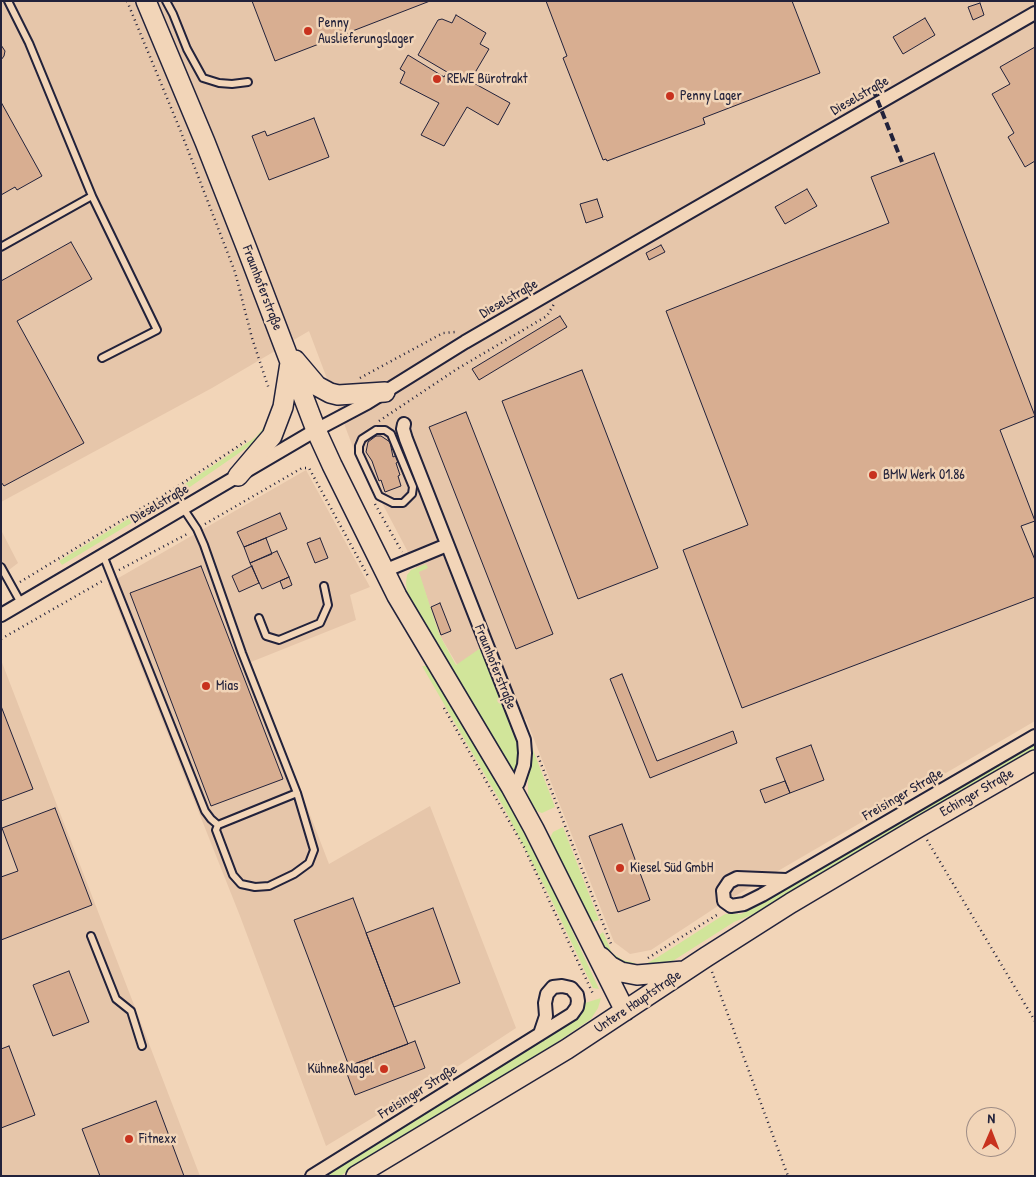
<!DOCTYPE html>
<html>
<head>
<meta charset="utf-8">
<style>
  body { margin:0 }
  #map { position:relative; width:1036px; height:1177px; overflow:hidden; background:#f2d5b8; font-family:"Patrick Hand",sans-serif }
  canvas { display:block }
  .frame { position:absolute; inset:0; border:2px solid #22223b; pointer-events:none }
  .north { position:absolute; left:966px; top:1107px; width:50px; height:50px; box-sizing:border-box; background:#f2d5b8; border:1px solid #9f8d86; border-radius:50%; rotate:1deg; font-size:14px; font-weight:700; line-height:20px; text-align:center; color:#22223b }
  .north::after { content:''; display:block; margin:auto; width:18px; height:22px; background:#c8321e; clip-path:polygon(50% 0,100% 100%,50% 72%,0 100%) }
</style>
</head>
<body>
<div id="map">
<canvas width="1036" height="1177"></canvas>
<div class="frame"></div>
<div class="north">N</div>
</div>
<script>
const g = document.querySelector('canvas').getContext('2d');
g.lineJoin = 'round';
function fillPath(path, color) { g.fillStyle = color; g.fill(path, 'evenodd'); }
const poly = rows => new Path2D(rows.map(r => 'M' + r).join(''));
function trace(path, color, width, dash) { g.strokeStyle = color; g.lineWidth = width; g.lineCap = dash ? 'butt' : 'round'; g.setLineDash(dash || []); g.stroke(path); }
function drawText(font, color, halo, rows, align = 'center') {
  g.font = font + ' "Patrick Hand",sans-serif'; g.lineWidth = 5; g.setLineDash([]); g.textBaseline = 'middle'; g.strokeStyle = halo; g.fillStyle = color; for (const [text, x, y, turn = 0] of rows) {
    g.save(); g.translate(x, y); g.rotate((+turn || 0) * Math.PI / 180); g.textAlign = isNaN(turn) ? turn : align; if (halo) g.strokeText(text, 0, 0); g.fillText(text, 0, 0); g.restore();
  }
}
const built = poly([
  [1,1,1035,1,1035,721,718,906,651,950,630,954,614,942,526,719,488,717,439,634,418,571,354,450,309,331,212,388,1,502],
  [306,470,370,587,350,595,356,620,251,662,329,864,430,806,516,1028,452,1070,326,1146,240,916,108,584],
  [1,530,18,563,1,576],
  [1,660,200,1176,1,1176]
]);
const green = poly([
  [268,422,272,423,258,440,187,489,182,486,256,437],
  [171,493,171,499,62,565,59,561],
  [426,564,428,568,419,572,439,634,456,665,482,647,494,685,517,744,518,758,515,770,513,770,407,592,406,583,407,575,411,570],
  [422,666,428,666,511,808,562,909,599,989,593,988,551,899,503,806],
  [530,742,555,807,542,813,534,810,528,795,528,779,533,754],
  [1035,743,1035,751,784,902,734,922,668,964,643,972,644,965,658,957,725,914,741,914,758,906,892,825],
  [563,827,599,920,593,922,589,920,549,840,553,832],
  [603,932,612,953,623,960,635,963,633,970,607,956,597,937],
  [601,998,598,1008,591,1019,550,1047,340,1176,324,1176,577,1019,582,1014,585,1003]
]);
const building = poly([
  [252,1,430,1,275,61,252,1],
  [546,1,792,1,820,73,703,118,705,124,607,161,606,159,603,160,563,58,567,56,546,1],
  [980,3,984,15,973,20,968,7,980,3],
  [456,15,486,33,480,44,489,49,470,81,510,103,498,125,467,107,444,146,421,135,439,103,400,83,405,72,400,69,408,55,444,77,447,72,418,55,438,20,442,19,452,23,456,15],
  [925,18,935,35,903,54,893,37,925,18],
  [1,45,5,51,4,56,1,60,1,45],
  [1035,47,1035,161,1025,167,1008,137,1014,133,992,94,1010,84,1000,67,1035,47],
  [1,102,42,176,17,190,15,187,1,195,1,102],
  [314,118,329,157,269,180,252,136,265,131,267,136,314,118],
  [934,153,1035,416,1000,430,1035,521,1021,526,1035,560,1035,597,742,708,683,550,748,525,666,311,889,223,871,177,934,153],
  [807,189,817,206,785,224,775,207,807,189],
  [597,199,603,217,586,223,580,204,597,199],
  [71,242,92,279,17,321,84,443,4,486,1,482,1,281,71,242],
  [661,245,665,252,649,260,646,253,661,245],
  [560,316,567,327,479,380,472,369,560,316],
  [582,370,658,568,578,599,502,401,582,370],
  [466,412,553,634,516,649,429,427,466,412],
  [376,436,381,436,390,442,393,457,397,455,400,461,396,463,400,475,398,476,401,486,385,492,381,480,379,481,372,461,366,452,368,442,376,436],
  [280,513,287,529,244,547,237,532,280,513],
  [266,538,272,554,250,563,244,547,266,538],
  [320,538,328,558,315,563,307,543,320,538],
  [277,551,289,577,262,589,250,563,277,551],
  [201,566,283,779,211,806,130,593,201,566],
  [252,566,259,583,239,592,232,576,252,566],
  [289,577,292,585,283,589,280,581,289,577],
  [440,603,451,631,441,635,431,607,440,603],
  [622,674,657,761,733,731,737,743,650,778,610,679,622,674],
  [1,706,33,789,1,801,1,706],
  [811,745,824,780,790,793,776,758,811,745],
  [785,781,790,793,765,803,760,790,785,781],
  [55,808,92,905,1,940,1,877,18,871,2,828,55,808],
  [622,824,650,900,618,912,589,836,622,824],
  [353,898,408,1044,349,1066,294,920,353,898],
  [433,908,460,983,394,1007,366,933,433,908],
  [69,971,89,1022,53,1036,33,985,69,971],
  [415,1041,425,1068,355,1095,346,1071,349,1066,415,1041],
  [9,1046,35,1115,1,1128,1,1049,9,1046],
  [156,1101,184,1176,100,1176,82,1129,156,1101]
]);
const path = poly([
  [127,1,181,132,235,272,252,338,269,389],
  [360,378,443,333,456,332],
  [379,421,457,369,547,316,554,304],
  [375,504,402,552],
  [205,524,302,468,309,468,369,578],
  [119,570,189,533],
  [20,582,180,485,246,441],
  [1,639,104,580],
  [444,708,524,847,594,996],
  [538,756,611,944],
  [927,840,1035,1021],
  [648,958,720,913],
  [712,972,788,1176]
]);
const service = poly([
  [166,1,173,14,187,49,203,78,219,83,232,84,248,82],
  [92,196,157,330,102,358],
  [1,247,92,196,29,43,8,1],
  [376,430,385,430,391,434,413,487,412,494,403,503,393,503,379,496,359,453,359,446,362,439,376,430],
  [183,508,197,529,204,545,242,653,297,793,314,850,309,863,294,874,269,886,255,887,241,884,233,875,216,830,218,825,297,793],
  [103,555,205,811,211,819,218,825],
  [1,567,21,603],
  [259,618,266,636,279,640,320,623,328,605,324,586],
  [91,936,116,999,131,1011,142,1046]
]);
const minor = poly([
  [404,424,403,429,406,439,524,740,525,753,524,765,518,783,511,787],
  [384,571,447,545],
  [1,615,316,430,367,403,465,342,653,233,1035,13],
  [786,880,737,878,729,882,723,891,724,901,731,906,744,904,762,895,1035,736],
  [312,1176,572,1014,577,1007,578,1001,577,995,571,988,562,986,553,987,547,994,545,1003,546,1016,540,1034]
]);
const secondary = poly([
  [146,1,205,142,247,249,316,430,332,465,397,596,511,787,534,829,625,1011],
  [295,360,317,386,330,393,338,395,385,392],
  [238,476,272,436,283,407,290,363],
  [601,957,610,966,621,972,637,975,683,971],
  [356,1176,567,1049,706,957,791,903,919,827,1035,760]
]);
const rail = poly([
  [873,89,902,162]
]);
const markers = [
  [308,31,5,"#c8321e"],
  [437,79,5,"#c8321e"],
  [670,96,5,"#c8321e"],
  [873,475,5,"#c8321e"],
  [206,686,5,"#c8321e"],
  [620,868,5,"#c8321e"],
  [384,1069,5,"#c8321e"],
  [129,1139,5,"#c8321e"]
];
const poiNames = [
  ["Penny",318,23],
  ["Auslieferungslager",318,39],
  ["REWE Bürotrakt",447,79],
  ["Penny Lager",680,96],
  ["BMW Werk 01.86",883,475],
  ["Mias",216,686],
  ["Kiesel Süd GmbH",630,868],
  ["Kühne&Nagel",374,1069,"right"],
  ["Fitnexx",139,1139]
];
const streetNames = [
  ["Dieselstraße",860,96,-30],
  ["Fraunhoferstraße",262,288,69],
  ["Dieselstraße",509,299,-30],
  ["Dieselstraße",160,504,-30],
  ["Fraunhoferstraße",495,667,68],
  ["Echinger Straße",977,793,-30],
  ["Freisinger Straße",903,795,-30],
  ["Untere Hauptstraße",638,1002,-34],
  ["Freisinger Straße",418,1092,-32]
];
fillPath(built, '#e6c6aa');
fillPath(green, '#d1e59a');
fillPath(building, '#d8ae91');
trace(building, '#22223b', 1);
trace(service, '#22223b', 10);
trace(minor, '#22223b', 16);
trace(secondary, '#22223b', 22);
trace(path, '#22223b', 2.5, [1, 4]);
trace(service, '#f2d5b8', 6);
trace(minor, '#f2d5b8', 12);
trace(secondary, '#f2d5b8', 19);
trace(rail, '#22223b', 4, [8, 4]);
for (const [x, y, r, color] of markers) { const dot = new Path2D(); dot.arc(x, y, r, 0, 2 * Math.PI); g.fillStyle = color; g.fill(dot); trace(dot, '#f2d5b8', 2); }
drawText('14px', '#22223b', '#f2d5b8', poiNames, 'left');
drawText('14px', '#22223b', '#f2d5b8', streetNames);
</script>
</body>
</html>
